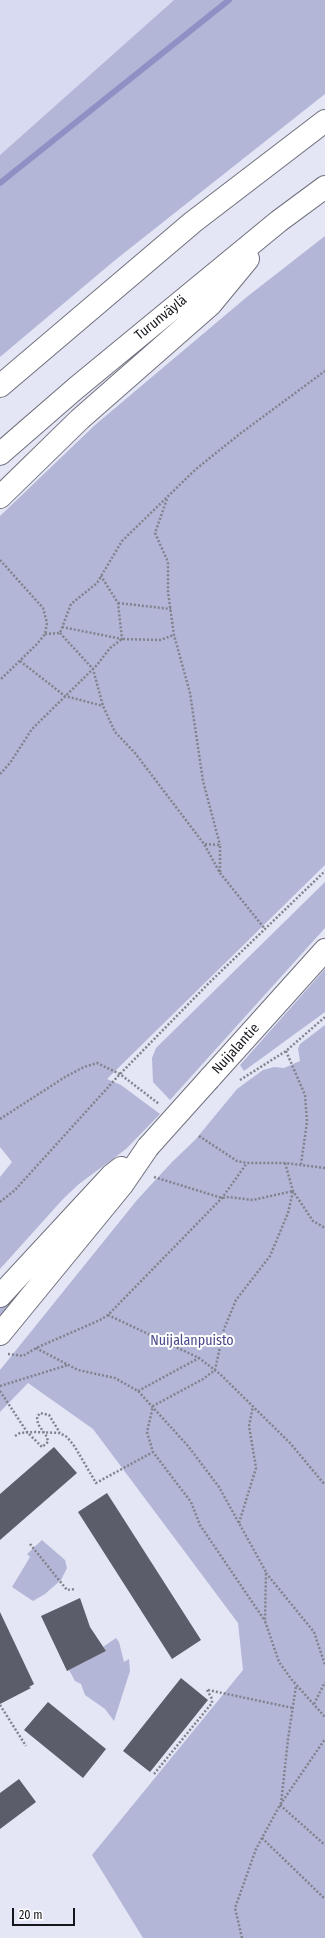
<!DOCTYPE html>
<html>
<head>
<meta charset="utf-8">
<style>
  body { margin:0 }
  #map { position:relative; width:325px; height:1938px; overflow:hidden; background:#e4e6f5; font-family:"Fira Sans Condensed",sans-serif }
  canvas { display:block }
  .scale { position:absolute; left:12px; top:1908px; width:63px; height:18px; box-sizing:border-box; border:2px solid #15161b; border-top:0; padding-left:5px; font-size:12px; line-height:14px; white-space:nowrap; color:#15161b; -webkit-text-stroke:3px #fff; paint-order:stroke }
</style>
</head>
<body>
<div id="map">
<canvas width="325" height="1938"></canvas>
<div class="scale">20 m</div>
</div>
<script>
const g = document.querySelector('canvas').getContext('2d');
g.lineJoin = 'round';
function fillPath(path, color) { g.fillStyle = color; g.fill(path, 'evenodd'); }
const poly = rows => new Path2D(rows.map(r => 'M' + r).join(''));
function trace(path, color, width, dash) { g.strokeStyle = color; g.lineWidth = width; g.lineCap = dash ? 'butt' : 'round'; g.setLineDash(dash || []); g.stroke(path); }
function drawText(font, color, halo, rows, align = 'center') {
  g.font = font + ' "Fira Sans Condensed",sans-serif'; g.lineWidth = 4; g.setLineDash([]); g.textBaseline = 'middle'; g.strokeStyle = halo; g.fillStyle = color; for (const [text, x, y, turn = 0] of rows) {
    g.save(); g.translate(x, y); g.rotate((+turn || 0) * Math.PI / 180); g.textAlign = isNaN(turn) ? turn : align; if (halo) g.strokeText(text, 0, 0); g.fillText(text, 0, 0); g.restore();
  }
}
const built = poly([
  [0,0,174,0,0,155]
]);
const green = poly([
  [174,0,325,0,325,94,114,261,0,357,0,155],
  [325,236,325,865,107,1079,121,1085,160,1114,126,1149,79,1184,63,1199,0,1269,0,1177,12,1162,0,1147,0,516,95,425,248,296],
  [325,882,325,928,170,1100,153,1082,152,1058,156,1048],
  [325,969,325,1012,244,1071,240,1065],
  [325,1025,325,1938,143,1938,92,1855,243,1670,238,1623,93,1429,28,1383,0,1412,0,1370,137,1200,172,1162,195,1140,237,1089,263,1070,274,1067,284,1068,300,1061,298,1049,300,1044],
  [27,1277,34,1284,0,1325,0,1308],
  [42,1540,65,1560,67,1568,61,1580,45,1594,33,1601,12,1587,30,1557,27,1554],
  [116,1638,119,1642,124,1662,129,1659,130,1671,114,1721,105,1709,85,1695,81,1684,75,1681,69,1670,106,1651,103,1647]
]);
const stream = poly([
  [0,183,229,0]
]);
const building = poly([
  [54,1447,77,1473,0,1540,0,1494],
  [107,1493,201,1640,172,1659,78,1512],
  [80,1598,90,1627,106,1651,67,1671,41,1616],
  [0,1612,34,1684,29,1687,31,1688,0,1704],
  [181,1678,208,1700,150,1772,123,1751],
  [48,1702,106,1749,83,1778,24,1730],
  [19,1779,36,1802,0,1829,0,1793]
]);
const path = poly([
  [167,499,155,533,168,562,168,592,174,635,190,693,203,781,220,845],
  [0,560,43,608,47,623,45,634,37,644,0,680],
  [118,603,171,609],
  [62,627,122,639,118,603,101,576],
  [60,633,93,669,103,706,115,732,135,753,204,844,220,873,265,929],
  [45,634,60,633,71,604,97,583,122,541,196,469,241,433,325,371],
  [20,661,65,696,103,706],
  [0,774,10,763,32,729,97,665,110,648,122,639,160,640,174,635],
  [205,844,220,845,220,872],
  [286,1051,305,1095,307,1122,301,1164],
  [240,1080,286,1051,325,1017],
  [0,1119,65,1077,84,1067,97,1063,120,1074,159,1104],
  [199,1136,237,1161,247,1163,285,1163,325,1168],
  [285,1163,293,1191,313,1221,325,1228],
  [154,1177,222,1198,229,1197,253,1200,293,1191,288,1213,270,1256,236,1300,224,1329,215,1370,203,1379,153,1406,147,1432,153,1452,191,1502,200,1525,265,1621],
  [0,1202,15,1190,120,1074,210,982,325,871],
  [108,1315,199,1358,220,1374,290,1443,325,1485],
  [36,1348,78,1370,115,1378,138,1391,188,1446,219,1487,266,1572,265,1621,279,1662,292,1680,325,1717],
  [8,1354,23,1356,36,1348,100,1320,108,1315,222,1198,247,1163],
  [0,1386,68,1365],
  [0,1391,27,1432,42,1447,48,1442,47,1437,38,1424,37,1417,40,1413,49,1415,60,1433],
  [138,1391,199,1358],
  [15,1436,20,1433,34,1432,60,1433,67,1437,75,1447,96,1483,153,1452],
  [239,1523,256,1468,249,1426,253,1406],
  [30,1544,67,1590,75,1589],
  [266,1573,314,1632,325,1665],
  [208,1690,293,1708],
  [314,1704,325,1682],
  [0,1705,26,1746],
  [154,1774,212,1703,212,1699,207,1690],
  [281,1804,288,1739,296,1686],
  [280,1805,325,1845],
  [262,1838,325,1899],
  [242,1938,235,1908,256,1849,280,1805,325,1739]
]);
const secondary = poly([
  [209,1079,325,950],
  [0,1296,112,1175,121,1168],
  [0,1334,122,1185,148,1147]
]);
const motorway = poly([
  [0,386,193,222,325,121],
  [0,454,76,388,279,221,325,187],
  [0,497,80,419,210,305,248,259]
]);
const secondaryBridge = poly([
  [148,1147,209,1079]
]);
const streetNames = [
  ["Turunväylä",161,318,-39],
  ["Nuijalantie",236,1049,-48]
];
const parkNames = [
  ["Nuijalanpuisto",192,1341]
];
fillPath(built, '#d8daf1');
fillPath(green, '#b3b6d7');
trace(stream, '#8f91c5', 6);
fillPath(building, '#5c5d6a');
trace(secondary, '#70717e', 24);
trace(motorway, '#70717e', 24);
trace(path, '#80828c', 2.5, [2, 2]);
trace(secondary, '#fff', 22);
trace(motorway, '#fff', 22);
trace(secondaryBridge, '#70717e', 24, []);
trace(secondaryBridge, '#fff', 22);
drawText('14px', '#15161b', '#fff', streetNames);
drawText('14px', '#4b4a8c', '#fff', parkNames);
</script>
</body>
</html>
